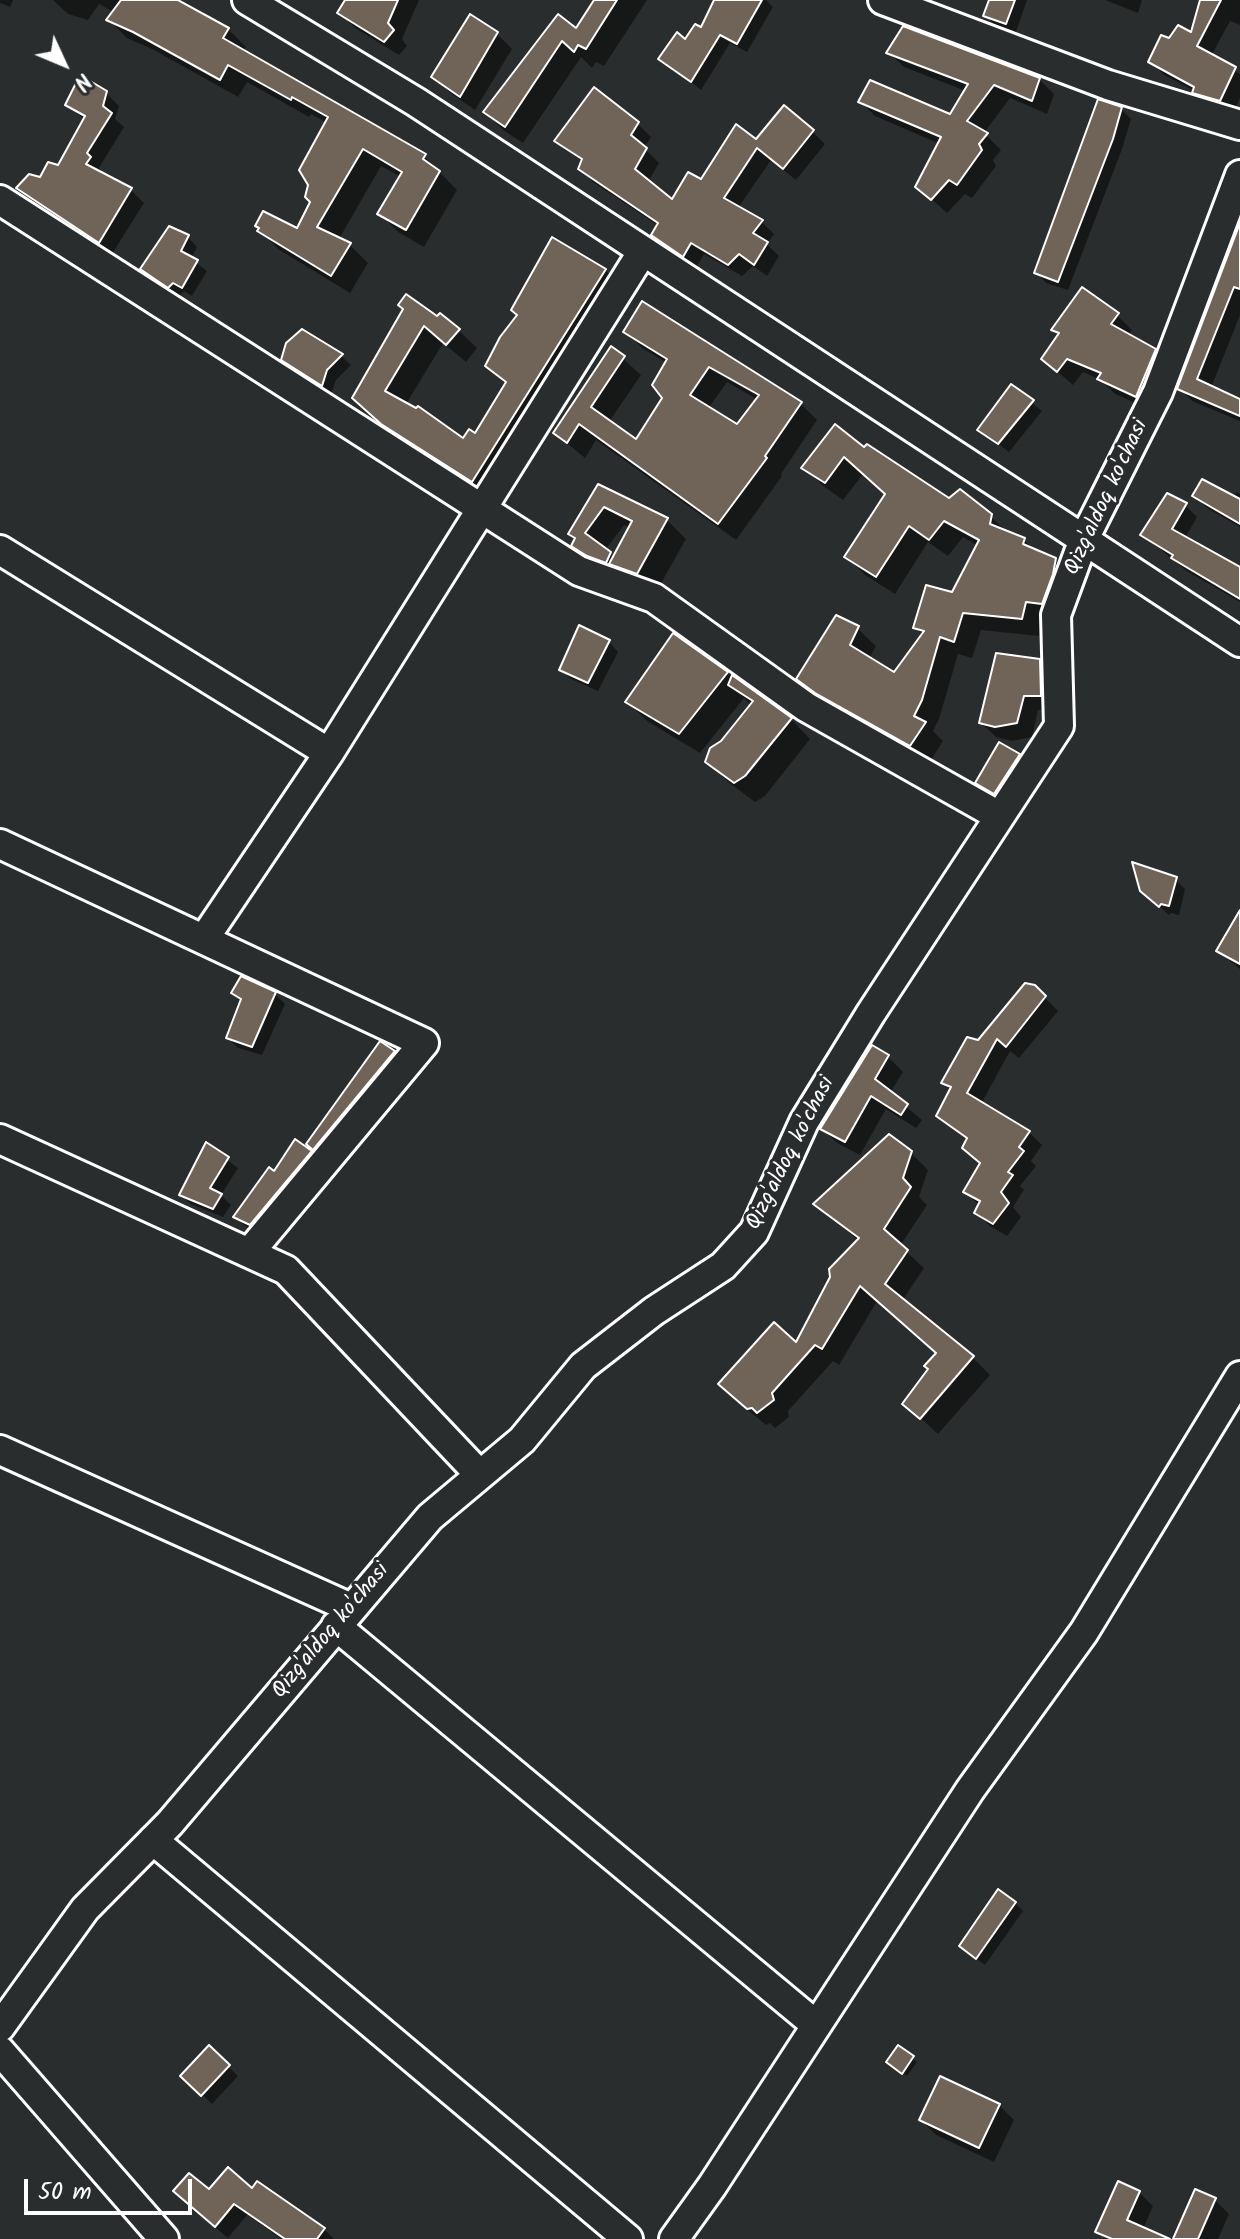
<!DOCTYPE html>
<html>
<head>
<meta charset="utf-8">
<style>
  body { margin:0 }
  #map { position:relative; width:1240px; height:2239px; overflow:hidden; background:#2a2d2e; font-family:Kalam,sans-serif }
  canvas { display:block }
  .north { position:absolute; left:24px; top:24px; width:80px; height:80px; -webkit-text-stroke:6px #2a2d2e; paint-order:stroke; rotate:134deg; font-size:22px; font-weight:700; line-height:32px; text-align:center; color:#fff }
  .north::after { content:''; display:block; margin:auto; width:28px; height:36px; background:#fff; clip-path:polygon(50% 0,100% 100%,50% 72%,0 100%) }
  .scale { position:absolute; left:24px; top:2179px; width:168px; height:36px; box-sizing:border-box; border:4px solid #fff; border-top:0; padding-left:10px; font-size:24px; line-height:28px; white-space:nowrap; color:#fff; -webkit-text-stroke:6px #2a2d2e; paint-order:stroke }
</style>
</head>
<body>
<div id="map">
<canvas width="1240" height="2239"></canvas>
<div class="north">N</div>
<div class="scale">50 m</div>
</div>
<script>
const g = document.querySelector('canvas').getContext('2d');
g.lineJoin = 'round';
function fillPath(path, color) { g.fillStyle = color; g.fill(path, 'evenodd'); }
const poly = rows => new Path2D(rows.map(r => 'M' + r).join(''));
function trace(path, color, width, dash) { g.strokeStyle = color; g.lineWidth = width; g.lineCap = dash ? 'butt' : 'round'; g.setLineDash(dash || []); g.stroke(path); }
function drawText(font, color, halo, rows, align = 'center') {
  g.font = font + ' Kalam,sans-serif'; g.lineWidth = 6; g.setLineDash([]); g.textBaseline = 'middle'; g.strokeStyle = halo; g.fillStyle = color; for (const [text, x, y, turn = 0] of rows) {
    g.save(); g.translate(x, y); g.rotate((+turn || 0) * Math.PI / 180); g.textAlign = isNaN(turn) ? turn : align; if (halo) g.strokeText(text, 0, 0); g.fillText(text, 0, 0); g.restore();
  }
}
const shadow = poly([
  [0,0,13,0,10,7,0,3],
  [53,0,172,0,228,29,246,47,243,52,424,156,457,190,424,247,398,232,380,214,401,177,381,166,339,239,350,245,368,263,350,293,278,249,260,230,298,231,312,201,327,123,311,114,309,117,247,82,238,97,154,50,127,38,109,20,114,12,99,4,88,20,68,14],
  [347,0,419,0,402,39,407,46,399,55,355,28,340,13],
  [596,0,647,0,604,66,596,62,592,68,581,57,523,143,503,130,486,112,559,17,577,31],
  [716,0,766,0,773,7,747,52,730,43,701,90,661,58,702,30],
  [991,0,1027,0,1016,32,995,25,985,15],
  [1105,0,1142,0,1138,13],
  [1202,0,1240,0,1240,25,1230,21,1211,56,1240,74,1240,98,1233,113,1208,105,1195,91,1164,75,1151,62,1170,40,1192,36],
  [497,34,512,49,475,110,449,92,434,77],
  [889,53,1039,79,1054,94,1047,114,1010,98,984,133,1001,150,993,160,996,166,972,198,965,194,947,213,918,187,940,144,875,116,860,101,950,116,966,91,904,67],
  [106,93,119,106,115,119,124,127,99,168,102,171,100,174,131,190,144,203,112,254,32,201,19,188,41,179,59,168,85,120,68,105],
  [1121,109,1131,119,1122,149,1068,290,1046,283,1037,273],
  [638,124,651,137,644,148,659,163,648,182,673,202,757,142,812,131,825,144,796,180,771,160,738,208,762,222,774,234,767,244,779,256,767,276,753,266,742,276,704,254,696,268,666,248,653,235,659,226,593,182,580,169,583,162,557,140],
  [1240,229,1240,315,1211,388,1240,401,1240,421,1192,401,1180,389],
  [188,237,197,247,191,259,207,271,192,296,184,291,179,296,152,279,142,269],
  [605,270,624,288,491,499,402,442,373,416,405,309,458,330,477,348,466,362,443,343,406,404,463,441,476,436,506,385,487,366],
  [1117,315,1132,330,1128,336,1155,350,1170,365,1151,410,1115,394,1101,380,1083,372,1073,385,1043,359,1059,336,1053,330],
  [626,331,800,403,817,420,781,474,782,476,736,540,596,440,585,458,555,433,611,348,641,375,609,422,637,442,664,398,667,363,642,348],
  [727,382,758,400,738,427,708,409],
  [341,356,351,365,336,380,331,394,293,369,283,359],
  [1011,387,1042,411,1009,452,980,430],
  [865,450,949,500,990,516,1008,533,1024,540,1035,551,1055,559,1073,578,1043,619,1039,636,981,630,972,658,958,654,939,719,933,731,943,741,929,763,835,710,799,679,857,628,876,646,869,659,895,675,923,635,915,627,953,595,978,546,963,537,948,556,928,542,895,594,865,575,847,557,887,495,863,474,843,500,822,485,804,467],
  [599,487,667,520,686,539,656,592,593,564,573,545],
  [624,525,631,528,615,558,605,550],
  [1236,492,1240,494,1240,527,1207,508,1195,496,1234,498],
  [1185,505,1197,517,1185,538,1240,569,1240,602,1185,570,1142,534],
  [674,635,791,719,810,739,765,796,755,802,728,782,708,762,752,706,744,698,700,753,647,721,627,701],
  [609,642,618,652,598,691,571,679,561,669],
  [1039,661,1054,676,1055,710,1038,710,1032,737,1012,741,996,737,981,723],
  [999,744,1019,756,1029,765,1004,802,987,792,977,782],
  [1175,879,1185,889,1179,915,1171,913,1169,915,1152,900],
  [1240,914,1240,969,1218,951],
  [241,978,275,994,285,1004,262,1055,238,1048,228,1038,242,1001,233,992],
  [1034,987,1058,1011,1019,1058,1010,1051,981,1104,1029,1132,1042,1145,1031,1161,1036,1166,1020,1186,1024,1190,1013,1207,1021,1217,1007,1236,990,1226,977,1213,980,1206,965,1192,982,1164,964,1148,968,1140,938,1116,951,1091,944,1083,979,1042],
  [381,1044,408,1068,324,1159,309,1144],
  [872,1047,888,1057,903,1072,890,1093,922,1120,916,1128,886,1109,860,1155,837,1143,822,1129],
  [207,1145,238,1168,221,1195,231,1205,223,1217,191,1204,181,1195],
  [311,1153,320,1162,261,1233,245,1226,236,1217,274,1173],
  [911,1153,928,1170,919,1197,927,1205,900,1246,924,1268,902,1301,973,1358,990,1375,938,1434,905,1404,930,1369,937,1354,877,1301,839,1365,833,1361,788,1411,789,1417,775,1428,770,1423,766,1425,737,1401,797,1345,859,1241,816,1204],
  [1015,1903,1023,1911,985,1965,969,1953],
  [209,2048,238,2076,212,2104,183,2076],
  [898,2048,917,2062,907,2076,893,2066],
  [999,2105,1014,2120,994,2162,936,2135,921,2120],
  [252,2191,324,2229,334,2239,282,2239,247,2215,228,2238,188,2204,209,2192],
  [1139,2192,1153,2206,1143,2229,1165,2239,1106,2239,1098,2231],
  [1196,2192,1215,2200,1229,2214,1218,2239,1175,2239]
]);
const building = poly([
  [121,0,178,0,229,28,223,38,426,154,423,159,440,171,406,230,377,214,402,172,363,149,317,227,351,243,331,276,257,231,259,228,255,226,263,211,297,228,310,202,305,197,308,185,299,170,328,117,292,97,291,100,228,65,220,80,133,32,106,20,121,0],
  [345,0,398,0,388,23,394,30,384,42,337,13,345,0],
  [594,0,617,0,586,49,578,45,574,52,562,41,505,127,483,112,558,14,576,28,594,0],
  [714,0,762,0,737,44,720,35,691,82,658,59,677,32,685,39,695,24,701,27,714,0],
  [989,0,1015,0,1006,24,983,16,989,0],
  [1200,0,1221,0,1197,46,1236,67,1220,101,1192,93,1194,87,1148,62,1161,35,1169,38,1178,25,1191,32,1200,0],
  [470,14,498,32,460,97,431,77,470,14],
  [903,26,1040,78,1032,101,994,85,967,121,988,133,979,144,982,150,957,185,949,180,931,200,915,187,941,137,858,102,870,80,950,114,968,84,886,53,903,26],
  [80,75,107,91,103,106,112,113,87,153,91,157,86,164,132,188,99,243,16,188,29,174,40,177,48,162,58,165,85,116,65,105,80,75],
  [594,87,639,122,631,135,647,148,635,169,672,199,688,172,701,179,736,124,756,139,784,105,814,130,783,169,757,148,724,198,763,220,753,233,768,242,754,265,739,254,728,265,691,243,683,257,651,235,658,223,578,169,582,159,554,141,594,87],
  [1098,99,1122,107,1113,139,1058,282,1034,273,1098,99],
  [1240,223,1240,289,1234,287,1197,379,1240,399,1240,416,1177,389,1240,223],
  [169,226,189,235,181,251,198,260,182,288,173,283,168,288,140,269,169,226],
  [552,237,606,269,472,482,381,424,352,398,403,309,398,305,406,294,437,316,440,313,460,329,446,345,424,326,385,391,416,408,418,406,463,438,469,429,475,433,506,382,485,366,500,337,517,315,511,310,552,237],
  [1082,287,1119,313,1111,324,1156,349,1136,397,1097,379,1101,373,1067,359,1057,372,1041,359,1059,333,1051,330,1082,287],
  [642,301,802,402,765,456,767,458,718,524,579,424,567,443,553,433,611,346,625,356,591,407,636,439,662,398,652,385,667,359,623,332,642,301],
  [709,367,759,395,737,424,690,395,709,367],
  [302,329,343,354,327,370,322,386,281,360,286,343,302,329],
  [1011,384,1034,400,998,444,977,430,1011,384],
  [835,424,864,447,867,444,949,498,960,489,992,514,990,524,1025,538,1023,544,1056,558,1053,574,1042,604,1026,602,1022,619,963,613,954,642,940,637,922,700,914,716,926,722,910,746,815,693,796,679,836,615,859,626,850,645,894,672,924,631,913,628,926,585,952,592,979,540,944,521,929,540,909,526,876,577,844,557,885,494,844,457,825,483,801,468,835,424],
  [1202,479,1240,499,1240,524,1192,496,1202,479],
  [598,484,668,518,637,574,609,564,632,521,604,507,585,533,611,552,606,563,587,556,571,546,575,538,568,534,598,484],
  [1167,493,1187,503,1172,529,1240,567,1240,599,1171,558,1173,555,1140,535,1167,493],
  [579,625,610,640,588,683,559,670,579,625],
  [673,633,728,672,679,734,625,702,673,633],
  [996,653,1040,659,1041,696,1024,696,1017,723,995,727,979,723,996,653],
  [732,675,792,718,745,776,734,783,705,762,710,748,721,741,753,701,728,685,732,675],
  [999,742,1020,754,994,794,975,783,999,742],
  [1132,862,1177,877,1169,906,1161,904,1159,907,1140,891,1132,862],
  [1240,910,1240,964,1216,951,1240,910],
  [241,976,276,992,252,1047,226,1038,241,999,231,993,241,976],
  [1025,983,1035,985,1046,996,1006,1047,997,1039,967,1093,1030,1131,1019,1147,1024,1151,1008,1172,1013,1175,1001,1192,1009,1203,993,1224,974,1213,980,1201,963,1192,980,1163,962,1148,967,1138,936,1116,951,1087,941,1083,967,1037,978,1040,1025,983],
  [380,1041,395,1051,313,1150,306,1144,380,1041],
  [872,1045,889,1055,875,1079,908,1104,901,1115,871,1096,845,1142,820,1129,872,1045],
  [889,1134,912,1151,903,1178,911,1187,884,1229,908,1250,885,1284,974,1356,920,1419,902,1404,928,1369,924,1366,936,1353,860,1286,822,1349,815,1345,772,1393,774,1400,757,1413,752,1408,747,1409,718,1384,774,1322,796,1342,830,1277,829,1269,859,1238,813,1204,889,1134],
  [295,1139,312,1151,250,1225,233,1217,269,1167,274,1171,295,1139],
  [206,1142,229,1157,210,1188,222,1194,213,1209,179,1195,206,1142],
  [998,1889,1016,1902,976,1959,959,1946,998,1889],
  [209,2045,230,2065,201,2096,180,2076,209,2045],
  [898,2045,914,2056,902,2074,886,2062,898,2045],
  [940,2076,1000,2104,979,2148,919,2120,940,2076],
  [228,2167,252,2188,257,2181,325,2228,317,2239,285,2239,234,2204,215,2227,173,2191,189,2173,209,2189,228,2167],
  [1118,2181,1140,2191,1127,2220,1170,2239,1112,2239,1095,2232,1118,2181],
  [1195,2189,1216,2198,1198,2239,1173,2239,1195,2189]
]);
const minor = poly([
  [247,0,416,102,1240,642],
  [883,0,1108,85,1240,125],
  [0,200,579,571,654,598,806,707,999,816],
  [0,550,329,753],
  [0,844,424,1043,249,1253],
  [204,939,329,753,643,251],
  [0,1139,286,1270,480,1475],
  [0,1450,351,1608],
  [336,1626,816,2025],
  [153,1840,628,2239],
  [0,2027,85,1909,170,1823,430,1517,522,1440,583,1366,654,1311,723,1266,754,1232,804,1122,871,1013,1059,726,1056,615,1084,539,1158,392,1240,175],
  [0,2051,164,2239],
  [674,2239,712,2186,970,1790,1084,1632,1240,1376]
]);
const streetNames = [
  ["Qizg'aldoq ko'chasi",1108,498,-65],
  ["Qizg'aldoq ko'chasi",792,1154,-63],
  ["Qizg'aldoq ko'chasi",332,1632,-50]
];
fillPath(shadow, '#0007');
fillPath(building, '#706357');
trace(building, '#fff', 2);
trace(minor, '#fff', 34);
trace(minor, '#2a2d2e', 28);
drawText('22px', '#fff', '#2a2d2e', streetNames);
</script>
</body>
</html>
